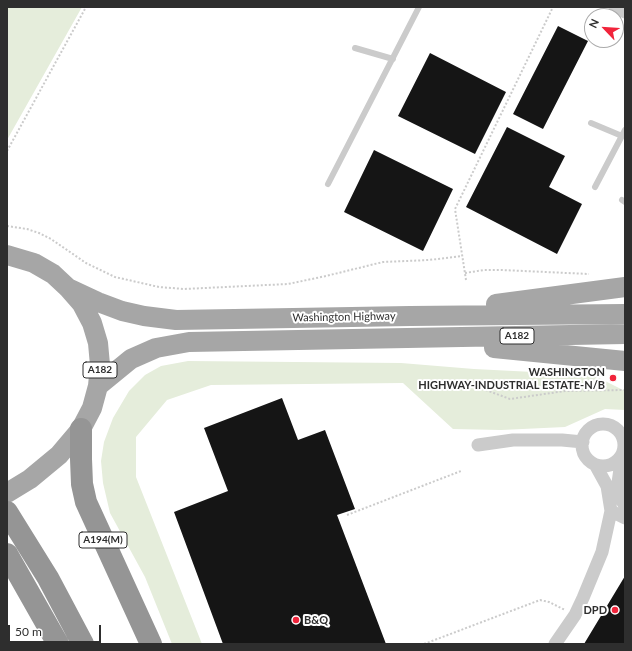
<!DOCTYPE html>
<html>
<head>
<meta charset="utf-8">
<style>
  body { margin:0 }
  #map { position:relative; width:632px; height:651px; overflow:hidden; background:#fff; font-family:Lato,sans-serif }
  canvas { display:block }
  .frame { position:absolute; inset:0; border:8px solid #2e2e2e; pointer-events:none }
  .north { position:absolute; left:584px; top:8px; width:40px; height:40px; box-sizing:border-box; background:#fff; border:1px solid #ababab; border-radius:50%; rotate:295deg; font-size:11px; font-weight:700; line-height:16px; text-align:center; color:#2e2e2e }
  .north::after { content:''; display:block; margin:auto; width:14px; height:18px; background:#f1243b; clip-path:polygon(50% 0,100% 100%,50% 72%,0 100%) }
  .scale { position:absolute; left:8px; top:625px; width:93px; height:18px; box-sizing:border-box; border:2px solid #2e2e2e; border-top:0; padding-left:5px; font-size:12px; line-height:14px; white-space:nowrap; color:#2e2e2e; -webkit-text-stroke:3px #fff; paint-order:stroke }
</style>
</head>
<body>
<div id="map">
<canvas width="632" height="651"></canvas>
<div class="frame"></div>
<div class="north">N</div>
<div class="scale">50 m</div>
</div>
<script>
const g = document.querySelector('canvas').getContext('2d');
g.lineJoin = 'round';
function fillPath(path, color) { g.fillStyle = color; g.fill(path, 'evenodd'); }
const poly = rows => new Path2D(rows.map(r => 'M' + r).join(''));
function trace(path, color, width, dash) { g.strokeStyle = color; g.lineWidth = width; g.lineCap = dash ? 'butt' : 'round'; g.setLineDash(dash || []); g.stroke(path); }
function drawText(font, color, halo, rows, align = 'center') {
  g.font = font + ' Lato,sans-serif'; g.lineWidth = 4; g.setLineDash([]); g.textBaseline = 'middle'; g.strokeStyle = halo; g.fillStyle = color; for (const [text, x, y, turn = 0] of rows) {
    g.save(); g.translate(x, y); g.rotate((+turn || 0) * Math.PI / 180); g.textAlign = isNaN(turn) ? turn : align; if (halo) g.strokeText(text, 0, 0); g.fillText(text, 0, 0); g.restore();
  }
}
const green = poly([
  [7,7,82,7,7,140],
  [188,361,401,363,474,369,593,375,625,391,625,410,605,409,565,427,501,430,453,429,403,383,211,385,167,400,136,437,136,477,202,644,172,644,145,577,110,513,103,483,101,461,104,442,113,418,129,391,145,375,161,366]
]);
const building = poly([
  [558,26,588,41,543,129,513,114],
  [430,53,506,92,475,154,398,116],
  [507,127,565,156,549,187,582,204,557,254,466,207],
  [374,150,453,189,423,251,344,212],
  [282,398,298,440,325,430,355,509,337,515,386,644,223,644,174,512,228,491,204,428],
  [625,576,625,644,584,644]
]);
const path = poly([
  [7,151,86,7],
  [7,226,27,229,39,233,51,239,86,263,115,277,159,287,184,289,288,284,326,276,383,262,429,260,462,256],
  [465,273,484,270,502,270,589,274],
  [466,280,455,209,553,7],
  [467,383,510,399,565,391,625,390],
  [347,515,461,471],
  [424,644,540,600,549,602,565,610]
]);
const service = poly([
  [355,48,393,59],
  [591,123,622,136],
  [328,184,419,7],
  [595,187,625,130],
  [622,200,625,202]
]);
const minor = poly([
  [615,7,625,12],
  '582 445a21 21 0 1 1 42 0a21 21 0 1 1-42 0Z',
  [478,445,513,440,562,440,583,442],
  [622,455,618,483,622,501,625,506],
  [611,511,625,518],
  [555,644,575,615,583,598,602,552,611,511,607,486,596,466]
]);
const primary = poly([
  [7,255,34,263,53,274,68,288,82,304,92,323,98,343,100,365,98,386,92,408,81,429,59,455,30,479,7,493],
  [68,288,98,302,122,311,144,316,176,320,410,316,625,314],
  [496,304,625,287],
  [494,348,625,361],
  [98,386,131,359,156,348,189,342,625,334]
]);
const motorway = poly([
  [81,429,81,459,82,484,86,502,151,644],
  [7,512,48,578,83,644],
  [7,554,58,644]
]);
const markers = [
  [613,378,4,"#f1243b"],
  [615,610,4,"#f1243b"],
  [296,620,4,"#f1243b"]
];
const shields = [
  [517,336,34],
  [100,370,34],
  [103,540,48]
];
const shieldNames = [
  ["A182",517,336],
  ["A182",100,370],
  ["A194(M)",103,540]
];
const streetNames = [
  ["Washington Highway",344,317,-1]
];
const poiNames = [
  ["WASHINGTON",605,372],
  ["HIGHWAY-INDUSTRIAL ESTATE-N/B",605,385],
  ["DPD",607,610],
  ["B&Q",304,620,"left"]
];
fillPath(green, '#e5eddb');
fillPath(building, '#151515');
trace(path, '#cbcbcb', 2, [2, 2]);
trace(service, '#cbcbcb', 6);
trace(minor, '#cbcbcb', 13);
trace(primary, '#a6a6a6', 20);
trace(motorway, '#959595', 22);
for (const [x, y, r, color] of markers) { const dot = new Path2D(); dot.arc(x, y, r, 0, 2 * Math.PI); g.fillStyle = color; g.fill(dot); trace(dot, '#fff', 1.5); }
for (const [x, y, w] of shields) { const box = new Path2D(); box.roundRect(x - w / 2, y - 8, w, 16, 3); g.fillStyle = '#fff'; g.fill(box); trace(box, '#2e2e2e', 1); }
drawText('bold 10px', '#2e2e2e', null, shieldNames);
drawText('11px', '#2e2e2e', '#fff', streetNames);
drawText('bold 11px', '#2e2e2e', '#fff', poiNames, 'right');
</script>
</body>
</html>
